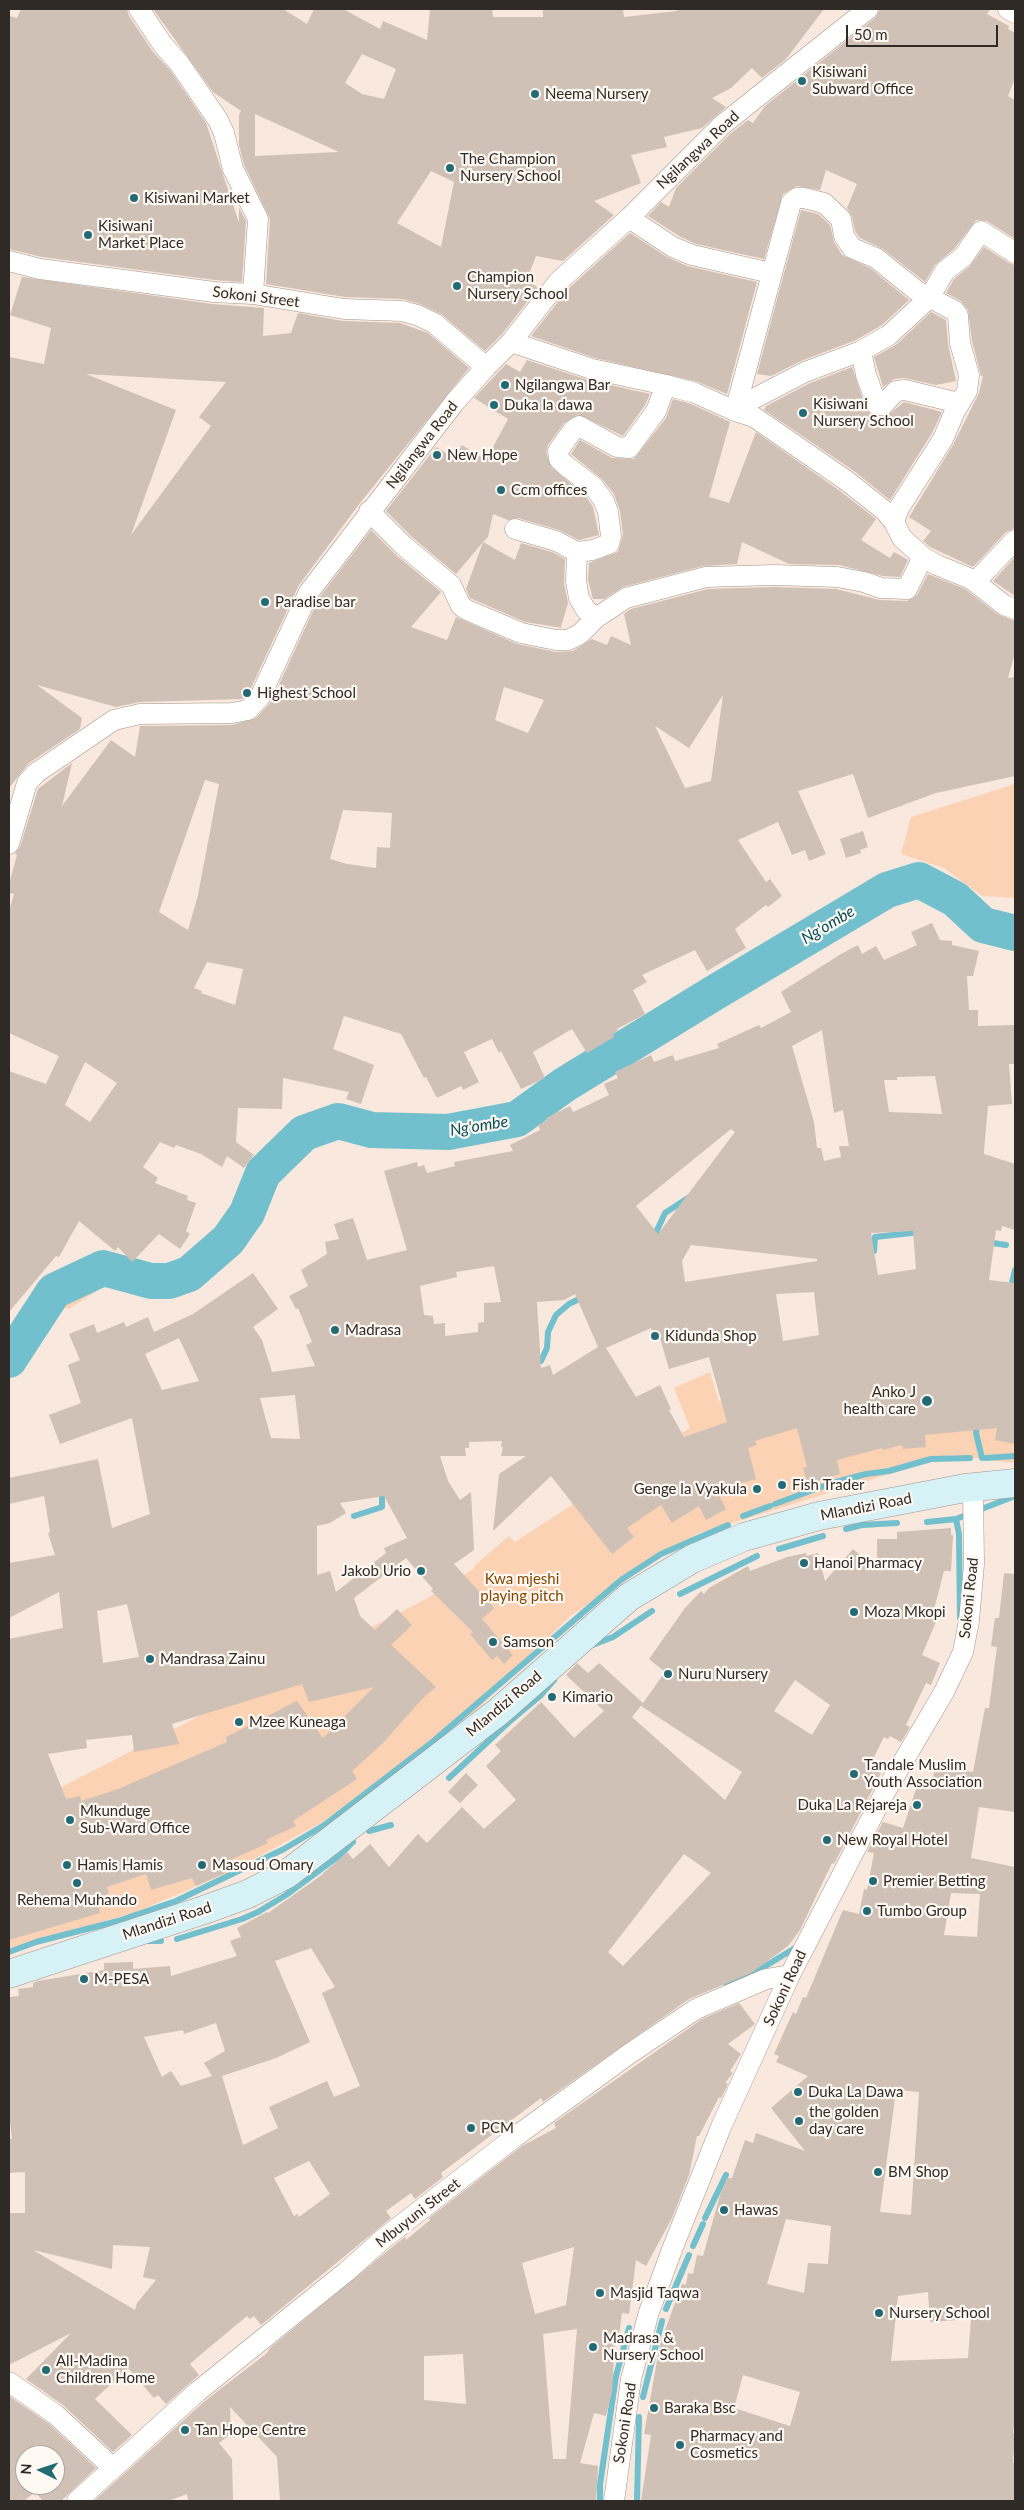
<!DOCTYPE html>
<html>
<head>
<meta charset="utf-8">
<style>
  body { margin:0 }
  #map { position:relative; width:1024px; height:2510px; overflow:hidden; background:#f8e8dd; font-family:Lato,sans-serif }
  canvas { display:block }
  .frame { position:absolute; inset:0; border:10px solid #302a26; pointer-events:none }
  .north { position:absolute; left:15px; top:2445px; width:50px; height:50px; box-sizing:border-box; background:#fef8f3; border:1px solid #aca6a1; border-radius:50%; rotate:274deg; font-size:14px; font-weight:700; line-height:20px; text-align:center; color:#302a26 }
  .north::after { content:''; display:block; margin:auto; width:18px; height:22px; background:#226b76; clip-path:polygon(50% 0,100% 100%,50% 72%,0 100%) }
  .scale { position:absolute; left:846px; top:25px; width:152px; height:22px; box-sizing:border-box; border:2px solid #302a26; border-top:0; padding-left:6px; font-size:15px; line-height:18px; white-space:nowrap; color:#302a26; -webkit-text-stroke:4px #fef8f3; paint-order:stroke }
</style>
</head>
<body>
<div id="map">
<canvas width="1024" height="2510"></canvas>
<div class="frame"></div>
<div class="north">N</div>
<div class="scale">50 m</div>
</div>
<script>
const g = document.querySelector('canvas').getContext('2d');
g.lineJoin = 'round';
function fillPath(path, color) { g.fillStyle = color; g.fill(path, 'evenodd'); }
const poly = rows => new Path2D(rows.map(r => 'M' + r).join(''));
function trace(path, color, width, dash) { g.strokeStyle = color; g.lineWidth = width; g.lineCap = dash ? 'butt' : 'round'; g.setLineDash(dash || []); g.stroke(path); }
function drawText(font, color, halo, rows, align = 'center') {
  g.font = font + ' Lato,sans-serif'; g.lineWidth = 4.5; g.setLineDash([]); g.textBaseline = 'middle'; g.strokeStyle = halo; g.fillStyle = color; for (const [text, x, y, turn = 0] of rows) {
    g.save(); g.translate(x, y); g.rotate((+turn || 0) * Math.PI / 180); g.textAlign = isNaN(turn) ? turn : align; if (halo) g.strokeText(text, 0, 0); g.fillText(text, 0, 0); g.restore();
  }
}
const green = poly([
  [1015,784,1015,898,982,896,944,868,901,854,911,817],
  [87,1286,95,1288,95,1292,69,1309,62,1307,60,1301,62,1295,72,1288,82,1294],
  [1010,1322,1015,1323,1015,1463,950,1455,697,1534,570,1616,477,1710,326,1820,232,1871,136,1912,9,1949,9,1806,50,1793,426,1599,475,1568,474,1566,509,1536,515,1542,690,1428,674,1388,710,1372,719,1402,748,1376]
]);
const stream = poly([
  [653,1239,665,1213,691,1196],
  [986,1242,1006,1245],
  [866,1251,874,1251,875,1237,920,1232],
  [1010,1291,1015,1270],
  [533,1362,541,1361,547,1348,548,1332,556,1315,569,1304,583,1297],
  [977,1423,976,1433,982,1458],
  [986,1458,1015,1456],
  [775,1504,832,1483,866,1474,889,1471,931,1459,970,1458],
  [354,1516,382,1507,382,1488],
  [743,1516,770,1506],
  [956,1519,959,1534,960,1618],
  [927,1522,956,1519,1015,1496],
  [846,1529,862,1525,897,1523],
  [779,1549,823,1536],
  [680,1594,757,1556],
  [590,1646,613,1637,652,1611],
  [449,1778,509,1722,540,1696,554,1680],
  [369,1831,391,1825],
  [177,1939,242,1919,258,1912,286,1895,340,1855,353,1842],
  [147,1941,161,1941],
  [9,1952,36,1942,118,1921,176,1901,284,1849,326,1824,430,1744,621,1580,661,1554,728,1525],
  [726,1983,754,1973,795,1948],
  [705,2218,726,2175],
  [693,2246,703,2224],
  [666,2309,689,2255],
  [643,2397,662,2321],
  [600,2501,600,2484,616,2376,629,2328],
  [637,2501,639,2417]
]);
const river = poly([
  [9,1360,54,1291,103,1268,151,1281,169,1281,189,1274,228,1240,247,1213,263,1173,304,1133,338,1121,372,1130,448,1132,517,1119,564,1085,714,993,887,890,919,880,955,899,983,925,1015,933]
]);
const building = poly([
  [21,9,127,9,129,16,153,52,170,70,206,123,239,223,239,208,246,221,242,282,215,280,42,257,9,249,9,16,17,18],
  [153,9,283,9,307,24,314,9,343,9,380,29,383,21,427,40,430,9,492,9,493,17,543,17,543,9,623,9,624,17,677,11,678,9,824,9,786,59,762,78,752,68,731,88,712,98,726,107,702,128,664,137,667,147,631,155,641,183,594,201,614,215,563,261,536,256,527,280,538,288,502,334,485,351,441,314,420,304,403,299,345,297,266,284,270,219,244,165,239,145,239,115,241,111,213,92],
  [362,54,396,69,384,99,362,94,345,83],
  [255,114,339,152,255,156],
  [431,171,454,182,441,247,397,223],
  [880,9,990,9,987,14,1009,26,1008,29,1015,33,1015,78,1008,96,1015,100,1015,239,987,221,976,220,954,249,935,265,925,282,883,249,860,238,855,231,852,216,847,208,857,184,826,170,820,190,797,186,783,194,764,259,696,244,679,236,648,216,661,202,669,207,676,188,730,134,748,120,753,123,765,106,875,18],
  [801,210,818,214,830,225,834,242,842,255,870,268,909,300,882,325,856,340,801,361,771,376,757,374],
  [630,233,667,257,687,266,757,282,727,394,698,382,595,358,531,336,568,289],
  [984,247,1009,263,1015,265,1015,528,1006,532,973,567,930,547,923,541,931,531,909,517,953,445,979,393,983,376,981,376,972,341,968,310,961,301,946,293,954,279,970,266],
  [22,277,212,304,264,308,263,336,291,333,298,313,343,321,400,323,428,333,469,368,360,503,299,585,250,690,242,699,140,702,116,707,37,685,82,718,80,729,29,763,9,788,9,357,44,364,51,328,10,315],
  [86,374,226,382,199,417,211,426,131,535,176,410],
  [931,312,946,320,948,344,956,381,936,385,904,378,894,379,883,387,874,357,897,344],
  [527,360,588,380,650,394,645,405,623,436,578,414,564,423,548,445,546,452,551,467,585,495,593,507,599,535,579,540,559,530,518,518,508,520,493,514,488,537,483,542,515,560,521,543,552,552,565,559,564,583,568,603,561,627,563,628,525,622,470,598,466,589,483,542,456,574,412,537,386,511,436,447,454,458,462,445,486,460,508,419,474,398,506,364,520,372],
  [852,367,866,409,871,415,887,416,904,402,942,412,932,433,890,500,854,471,764,410,766,406,810,383],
  [673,399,691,404,730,422,709,497,729,503,756,432,840,491,876,519,861,540,890,558,894,552,908,560,900,577,883,576,839,565,789,564,742,542,737,564,703,566,623,587,604,599,593,599,588,580,589,563,618,552,623,535,620,511,614,494,603,480,571,454,580,440,612,458,634,459,666,418],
  [371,530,396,555,441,592,411,627,447,640,456,617,517,644,556,652,573,651,592,639,607,645,611,636,631,645,624,614,631,609,708,589,774,587,836,589,880,600,907,601,917,595,928,574,965,589,997,614,1015,621,1015,653,1008,678,1015,677,1015,776,936,793,868,818,853,774,798,791,826,854,809,861,805,850,792,855,778,822,738,840,766,882,770,879,782,896,768,907,766,905,735,929,746,948,707,971,695,950,642,975,647,982,633,990,645,1014,617,1029,618,1031,613,1034,614,1037,587,1053,572,1029,533,1052,545,1078,521,1089,501,1051,499,1053,492,1039,464,1052,479,1082,463,1090,461,1086,437,1098,426,1077,424,1078,401,1034,344,1016,333,1049,374,1065,361,1104,346,1099,349,1092,283,1078,282,1109,238,1108,236,1142,254,1155,244,1168,227,1156,222,1167,201,1154,176,1145,174,1148,160,1142,143,1167,158,1178,155,1183,188,1196,187,1200,196,1203,186,1231,190,1234,180,1249,159,1234,132,1262,118,1247,115,1251,79,1221,59,1257,56,1256,9,1312,9,1071,46,1084,59,1056,9,1033,9,911,14,894,9,893,9,884,17,855,15,854,20,847,38,789,72,763,62,806,111,740,135,757,140,726,232,725,256,718,271,702,319,598],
  [504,687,544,700,528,733,495,720],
  [723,695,711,781,685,788,655,726,689,748],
  [205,780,219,784,198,895,188,930,159,912],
  [343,810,392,813,390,848,377,847,376,868,347,864,330,859],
  [207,962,243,969,235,1005,201,993,202,991,194,988],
  [85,1062,117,1083,90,1122,65,1105],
  [1015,557,1015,596,993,581],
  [863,831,868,847,860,850,861,853,846,858,840,839],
  [932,923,940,940,952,941,952,945,979,951,973,976,967,976,969,1010,978,1010,978,1026,1015,1025,1015,1064,1009,1064,1012,1104,988,1106,984,1150,984,1154,1015,1164,1015,1230,1002,1226,1001,1231,996,1230,989,1280,1015,1283,1015,1444,995,1440,997,1428,925,1435,926,1447,903,1449,902,1445,883,1450,882,1448,837,1460,840,1474,808,1484,803,1468,807,1467,797,1428,755,1441,757,1445,748,1448,756,1479,716,1490,726,1509,706,1520,699,1506,672,1523,661,1505,627,1528,634,1537,612,1554,551,1476,493,1531,499,1474,526,1456,501,1456,503,1447,501,1447,502,1441,469,1442,469,1448,465,1448,466,1456,440,1456,448,1481,460,1500,471,1492,474,1550,454,1564,494,1608,482,1619,513,1655,504,1664,497,1656,492,1660,470,1634,473,1632,431,1591,433,1589,406,1558,354,1598,360,1616,375,1630,397,1609,412,1625,391,1645,436,1687,423,1698,382,1744,352,1771,357,1779,293,1821,296,1826,266,1840,268,1843,226,1862,223,1866,225,1873,196,1886,192,1878,151,1890,146,1874,107,1887,109,1894,102,1896,104,1906,99,1908,100,1913,9,1940,9,1639,63,1628,59,1592,9,1618,9,1563,55,1555,48,1533,50,1532,44,1496,9,1504,9,1478,98,1459,112,1528,150,1514,132,1418,60,1444,49,1415,81,1403,68,1365,80,1360,69,1334,94,1324,97,1333,124,1322,126,1327,148,1317,154,1332,193,1314,253,1273,278,1309,253,1327,262,1340,272,1372,315,1366,306,1345,312,1342,298,1308,296,1309,289,1296,308,1286,301,1270,327,1254,325,1242,339,1239,334,1224,353,1218,367,1260,407,1250,384,1171,417,1162,418,1167,424,1165,427,1173,455,1166,454,1162,513,1151,510,1145,540,1130,538,1125,547,1120,546,1118,570,1106,573,1112,609,1095,604,1084,618,1078,615,1072,651,1055,654,1062,673,1055,675,1061,719,1048,717,1044,759,1025,761,1028,791,1012,781,992,841,954,858,945,862,954,876,946,884,960,917,945,911,932],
  [822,1030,834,1113,843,1110,849,1146,839,1146,841,1157,824,1161,821,1148,817,1148,814,1122,792,1046],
  [935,1076,942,1114,889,1112,884,1080,897,1080,897,1077],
  [731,1129,735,1132,658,1234,636,1206],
  [913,1231,916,1269,878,1275,871,1233],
  [691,1245,817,1259,817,1261,685,1282,682,1261],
  [494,1266,501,1302,484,1303,484,1322,478,1323,478,1332,445,1336,445,1323,434,1324,433,1316,424,1315,420,1286,457,1277,456,1272],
  [814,1292,819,1335,783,1341,776,1294],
  [575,1294,598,1347,553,1375,550,1365,541,1368,537,1302,564,1300],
  [651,1328,655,1339,660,1338,669,1369,709,1357,727,1422,684,1437,669,1410,671,1409,660,1385,636,1397,606,1348],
  [179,1338,199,1381,162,1390,145,1354],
  [295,1395,300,1439,271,1438,260,1398],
  [384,1496,407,1538,384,1548,386,1553,336,1592,330,1571,317,1575,317,1526,330,1523,346,1513,340,1503],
  [127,1604,139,1657,103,1663,97,1611],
  [302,1684,309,1702,374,1687,323,1738,297,1701,226,1737,227,1742,118,1789,81,1801,80,1796,66,1799,48,1754,87,1748,86,1740,132,1735,134,1752,179,1744,172,1724],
  [951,1528,951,1535,953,1535,951,1571,944,1571,932,1617,937,1619,922,1655,940,1663,931,1685,926,1683,906,1725,910,1727,901,1742,890,1736,888,1739,884,1737,869,1767,881,1773,834,1864,832,1863,800,1930,788,1946,751,1973,689,1999,543,2102,541,2098,441,2173,443,2177,415,2199,411,2193,386,2211,391,2218,261,2325,254,2316,250,2319,247,2316,205,2351,190,2364,199,2375,166,2404,158,2395,154,2398,128,2368,95,2399,132,2435,113,2452,63,2405,26,2379,71,2333,9,2365,9,2213,25,2213,25,2172,9,2173,9,2139,12,2139,9,2111,9,1997,19,1996,18,1989,33,1987,33,1983,38,1981,104,1970,104,1963,133,1962,133,1969,170,1966,171,1976,237,1956,230,1941,241,1937,237,1928,267,1912,268,1913,319,1877,347,1852,353,1859,370,1844,389,1867,418,1834,427,1843,462,1807,484,1829,516,1800,486,1766,501,1751,495,1745,541,1702,574,1738,604,1711,566,1675,577,1663,588,1673,599,1663,643,1703,632,1717,725,1800,742,1772,641,1706,665,1672,649,1659,685,1608,701,1591,704,1594,709,1588,748,1566,750,1571,787,1557,806,1553,807,1556,818,1553,825,1581,853,1549,877,1569,877,1539,897,1539,897,1532],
  [795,1680,830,1705,812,1735,774,1711],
  [684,1854,711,1873,623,1966,608,1952],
  [311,1948,335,1987,322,1993,360,2086,334,2097,327,2081,269,2107,278,2128,243,2145,222,2076,276,2058,310,2042,275,1961],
  [216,2023,225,2051,204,2063,212,2076,181,2086,171,2071,162,2077,144,2037,183,2030,184,2034],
  [309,2161,330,2194,299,2217,297,2214,294,2216,274,2178],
  [113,2245,150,2247,143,2277,156,2280,137,2303,135,2310,33,2250,112,2269],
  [1004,1573,1015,1574,1015,1812,979,1807,971,1858,1015,1867,1015,2417,1013,2433,1015,2433,1013,2463,1015,2462,1015,2501,641,2501,651,2435,644,2434,660,2344,682,2284,686,2285,688,2273,693,2274,697,2255,703,2256,720,2195,727,2178,732,2178,745,2140,753,2143,756,2133,805,2151,771,2108,808,2076,776,2062,779,2056,774,2054,793,2012,796,2014,803,1997,806,1998,843,1910,859,1914,864,1889,867,1890,874,1853,867,1852,883,1822,903,1828,917,1786,931,1790,935,1766,973,1772,985,1708,989,1708,997,1647,991,1646,995,1618,999,1618],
  [951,1893,980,1894,977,1937,944,1935],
  [896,2090,919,2092,911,2215,880,2212],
  [786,2219,831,2226,828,2264,808,2263,804,2293,767,2284],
  [928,2292,930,2322,971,2319,968,2358,891,2361,898,2296],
  [743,2375,800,2392,790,2426,734,2408],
  [466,1773,478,1785,460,1803,448,1792],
  [739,2003,755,2024,728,2044,741,2054,730,2071,733,2073,725,2083,728,2084,721,2098,719,2097,699,2136,697,2136,689,2175,672,2218,646,2266,636,2260,629,2314,622,2313,619,2336,615,2336,612,2392,606,2416,594,2413,580,2463,598,2466,596,2501,280,2501,277,2457,230,2407,231,2434,219,2443,232,2459,233,2501,188,2501,187,2494,168,2501,94,2501,205,2401,267,2353,270,2348,391,2248,405,2237,406,2240,430,2220,429,2218,522,2146,556,2128,554,2123,702,2019],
  [574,2247,566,2305,535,2314,522,2263],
  [577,2329,566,2459,553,2459,543,2334],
  [463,2354,466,2404,424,2400,424,2356],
  [9,2396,48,2423,96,2468,61,2501,43,2501,35,2492,24,2501,9,2501],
  [25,2455,55,2455,55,2485,25,2485]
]);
const street = poly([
  [139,9,163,45,179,63,218,120,224,133,233,169,258,219,253,294],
  [1008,9,1015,13],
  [629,218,673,247,692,255,771,273],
  [9,261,40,269,101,277,214,292,253,294,344,309,402,311,417,315,434,323,486,367],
  [511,342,592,369,666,385,695,393,735,411,754,417,847,481,885,511,894,522,902,538,923,557,937,565,971,579,1004,605,1015,609],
  [861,351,866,375,877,405,883,405,896,391,905,390,959,403],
  [736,408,805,372,861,351,889,335,929,298,945,271,963,257,981,231,1015,253],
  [735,411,791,203,797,198,804,198,824,203,841,219,844,236,852,248,876,258,917,291,955,311,958,316,960,343,969,375,967,391,955,411,943,439,899,508,894,522],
  [369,511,404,546,451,585,461,606,467,610,521,633,556,640,568,640,580,634,596,618,626,598,706,577,774,575,837,577,864,582,881,588,907,589,923,557],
  [515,529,556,541,577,552,576,581,579,598,586,610,596,618],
  [577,552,593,550,609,544,611,536,608,512,604,501,594,487,565,465,559,459,558,451,573,430,579,426,617,447,629,448,656,411,666,385],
  [975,582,1015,540],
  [9,844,27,783,36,773,114,720,140,714,232,713,248,710,260,697,309,592,454,403,486,367,511,342,559,281,629,218,722,125,868,9],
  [9,2382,55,2414,113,2468],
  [77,2501,197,2392,346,2272,383,2239,515,2137,629,2054,696,2009,766,1979,790,1975],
  [614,2501,631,2379,649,2312,673,2247,721,2127,790,1975,884,1794,944,1692,963,1652,969,1621,974,1564,973,1488]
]);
const secondary = poly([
  [9,1974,204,1910,248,1894,287,1874,498,1712,629,1597,692,1559,744,1537,819,1516,965,1488,1015,1483]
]);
const markers = [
  [802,81,5,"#226b76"],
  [535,94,5,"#226b76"],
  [450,168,5,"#226b76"],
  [134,198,5,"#226b76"],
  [88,235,5,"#226b76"],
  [457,286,5,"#226b76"],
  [505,385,5,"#226b76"],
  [494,405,5,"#226b76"],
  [803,413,5,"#226b76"],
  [437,455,5,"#226b76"],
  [501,490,5,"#226b76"],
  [265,602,5,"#226b76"],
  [247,693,5,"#226b76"],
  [335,1330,5,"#226b76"],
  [655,1336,5,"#226b76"],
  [927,1401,6,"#226b76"],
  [782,1485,5,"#226b76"],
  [757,1489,5,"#226b76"],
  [804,1563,5,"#226b76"],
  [421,1571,5,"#226b76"],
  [854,1612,5,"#226b76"],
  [493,1642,5,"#226b76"],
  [150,1659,5,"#226b76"],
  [668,1674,5,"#226b76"],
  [552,1697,5,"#226b76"],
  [239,1722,5,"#226b76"],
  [854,1774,5,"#226b76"],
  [917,1805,5,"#226b76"],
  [70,1820,5,"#226b76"],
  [827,1840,5,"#226b76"],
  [67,1865,5,"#226b76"],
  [202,1865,5,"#226b76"],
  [873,1881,5,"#226b76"],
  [77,1883,5,"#226b76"],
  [867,1911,5,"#226b76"],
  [84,1979,5,"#226b76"],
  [798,2092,5,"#226b76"],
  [799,2121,5,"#226b76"],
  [471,2128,5,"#226b76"],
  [878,2172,5,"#226b76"],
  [724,2210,5,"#226b76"],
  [600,2293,5,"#226b76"],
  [879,2313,5,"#226b76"],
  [593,2347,5,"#226b76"],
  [46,2370,5,"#226b76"],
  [654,2408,5,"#226b76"],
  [185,2430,5,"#226b76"],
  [680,2445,5,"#226b76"]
];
const poiNames = [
  ["Kisiwani",812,72],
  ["Subward Office",812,89],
  ["Neema Nursery",545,94],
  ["The Champion",460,159],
  ["Nursery School",460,176],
  ["Kisiwani Market",144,198],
  ["Kisiwani",98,226],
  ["Market Place",98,243],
  ["Champion",467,277],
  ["Nursery School",467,294],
  ["Ngilangwa Bar",515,385],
  ["Kisiwani",813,404],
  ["Nursery School",813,421],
  ["Duka la dawa",504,405],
  ["New Hope",447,455],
  ["Ccm offices",511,490],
  ["Paradise bar",275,602],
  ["Highest School",257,693],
  ["Madrasa",345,1330],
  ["Kidunda Shop",665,1336],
  ["Anko J",916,1392,"right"],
  ["health care",916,1409,"right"],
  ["Fish Trader",792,1485],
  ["Genge la Vyakula",747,1489,"right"],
  ["Hanoi Pharmacy",814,1563],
  ["Jakob Urio",411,1571,"right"],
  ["Moza Mkopi",864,1612],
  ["Samson",503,1642],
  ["Mandrasa Zainu",160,1659],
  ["Nuru Nursery",678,1674],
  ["Kimario",562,1697],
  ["Mzee Kuneaga",249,1722],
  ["Tandale Muslim",864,1765],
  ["Youth Association",864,1782],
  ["Duka La Rejareja",907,1805,"right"],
  ["Mkunduge",80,1811],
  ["Sub-Ward Office",80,1828],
  ["New Royal Hotel",837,1840],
  ["Hamis Hamis",77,1865],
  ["Masoud Omary",212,1865],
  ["Premier Betting",883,1881],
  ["Rehema Muhando",77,1900,"center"],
  ["Tumbo Group",877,1911],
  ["M-PESA",94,1979],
  ["Duka La Dawa",808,2092],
  ["the golden",809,2112],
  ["day care",809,2129],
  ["PCM",481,2128],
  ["BM Shop",888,2172],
  ["Hawas",734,2210],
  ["Masjid Taqwa",610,2293],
  ["Nursery School",889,2313],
  ["Madrasa &",603,2338],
  ["Nursery School",603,2355],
  ["All-Madina",56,2361],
  ["Children Home",56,2378],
  ["Baraka Bsc",664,2408],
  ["Tan Hope Centre",195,2430],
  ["Pharmacy and",690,2436],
  ["Cosmetics",690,2453]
];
const streetNames = [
  ["Ngilangwa Road",698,150,-43],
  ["Sokoni Street",256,297,7],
  ["Ngilangwa Road",422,445,-52],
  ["Mlandizi Road",866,1507,-11],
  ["Sokoni Road",969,1598,-84],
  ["Mlandizi Road",504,1704,-40],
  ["Mlandizi Road",167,1921,-18],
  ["Sokoni Road",785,1988,-65],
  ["Mbuyuni Street",418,2213,-38],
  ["Sokoni Road",625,2423,-81]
];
const parkNames = [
  ["Kwa mjeshi",522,1579],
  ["playing pitch",522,1596]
];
const waterNames = [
  ["Ng'ombe",828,925,-31],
  ["Ng'ombe",479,1126,-9]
];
fillPath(green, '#fbd2b3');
trace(stream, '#72c0ce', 6);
trace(river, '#72c0ce', 36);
fillPath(building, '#d0c1b6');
trace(street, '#a3958a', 21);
trace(secondary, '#a3958a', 29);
trace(street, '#fff', 20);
trace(secondary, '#d6f2f7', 28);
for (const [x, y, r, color] of markers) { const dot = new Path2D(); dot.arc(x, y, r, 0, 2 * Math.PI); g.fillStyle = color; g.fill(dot); trace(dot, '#fef8f3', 2); }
drawText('15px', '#302a26', '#fef8f3', poiNames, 'left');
drawText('15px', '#302a26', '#fef8f3', streetNames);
drawText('15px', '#834600', '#fef8f3', parkNames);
drawText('italic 16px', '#054e58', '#fef8f3', waterNames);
</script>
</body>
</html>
